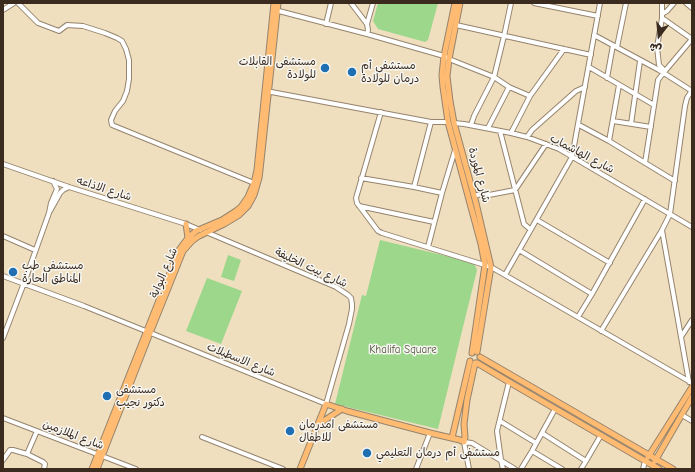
<!DOCTYPE html>
<html>
<head>
<meta charset="utf-8">
<style>
  body { margin:0 }
  #map { position:relative; width:695px; height:472px; overflow:hidden; background:#efdfbf; font-family:"Comic Neue","Playpen Sans Arabic",sans-serif }
  canvas { display:block }
  .frame { position:absolute; inset:0; border:4px solid #3b2a1e; pointer-events:none }
  .north { position:absolute; left:639px; top:16px; width:40px; height:40px; -webkit-text-stroke:3px #f6f6f2; paint-order:stroke; rotate:196deg; font-size:11px; font-weight:700; line-height:16px; text-align:center; color:#3b2a1e }
  .north::after { content:''; display:block; margin:auto; width:14px; height:18px; background:#3b2a1e; clip-path:polygon(50% 0,100% 100%,50% 72%,0 100%) }
</style>
</head>
<body>
<div id="map">
<canvas width="695" height="472"></canvas>
<div class="frame"></div>
<div class="north">ش</div>
</div>
<script>
const g = document.querySelector('canvas').getContext('2d');
g.lineJoin = 'round';
function fillPath(path, color) { g.fillStyle = color; g.fill(path, 'evenodd'); }
const poly = rows => new Path2D(rows.map(r => 'M' + r).join(''));
function trace(path, color, width, dash) { g.strokeStyle = color; g.lineWidth = width; g.lineCap = dash ? 'butt' : 'round'; g.setLineDash(dash || []); g.stroke(path); }
function drawText(font, color, halo, rows, align = 'center') {
  g.font = font + ' "Comic Neue","Playpen Sans Arabic",sans-serif'; g.lineWidth = 3; g.setLineDash([]); g.textBaseline = 'middle'; g.strokeStyle = halo; g.fillStyle = color; for (const [text, x, y, turn = 0] of rows) {
    g.save(); g.translate(x, y); g.rotate((+turn || 0) * Math.PI / 180); g.textAlign = isNaN(turn) ? turn : align; if (halo) g.strokeText(text, 0, 0); g.fillText(text, 0, 0); g.restore();
  }
}
const green = poly([
  [378,3,438,3,428,40,425,42,378,29,373,21],
  [380,240,471,262,475,265,477,270,438,429,335,404,362,295,366,296],
  [228,255,241,260,234,281,221,277],
  [207,278,242,291,221,344,186,331]
]);
const minor = poly([
  [18,3,38,23,59,31,67,25,83,26,105,33,117,38,122,41,126,49,129,60,129,79,127,91,123,101,115,111,111,120,112,125,254,183],
  [351,3,367,24,368,30,367,34],
  [534,3,598,16],
  [662,3,662,18,657,47,659,65,665,71],
  [686,3,692,8],
  [3,10,14,3],
  [275,10,367,34,444,56,449,59,494,77,509,87,530,96],
  [662,14,667,11,674,3],
  [662,18,692,39],
  [326,24,331,3],
  [367,24,373,3],
  [456,25,591,55],
  [594,35,659,70,692,91],
  [617,47,626,3],
  [589,67,654,105],
  [607,78,613,45],
  [266,91,431,122,448,122],
  [381,112,356,198,357,203,378,231,382,233,491,267,692,383],
  [613,121,651,127],
  [454,123,464,124,511,133,527,137,559,149,692,227],
  [631,124,640,61],
  [471,125,474,116,494,77,504,36,511,3],
  [579,125,609,141,675,181],
  [488,128,509,87],
  [500,131,524,224,530,229],
  [511,133,530,96,564,49],
  [527,137,532,130,576,91,585,87],
  [609,141,619,85],
  [645,163,658,80,665,71,692,39],
  [3,164,69,187,186,224,200,230],
  [361,178,414,187,442,193],
  [414,187,431,122],
  [474,196,481,194,489,195,515,190,546,144],
  [359,206,434,222],
  [50,211,60,193,63,190,69,187],
  [537,220,610,263],
  [662,230,689,382],
  [3,236,35,250],
  [428,247,442,193,455,150],
  [519,250,592,294],
  [505,275,572,157,600,3],
  [3,276,84,306,326,404,349,324,352,309,352,304,351,298,348,295,336,287,206,232],
  [578,317,592,294,645,199],
  [601,331,662,230,670,214,685,106,687,98,692,90],
  [681,337,692,320],
  [3,338,24,283,49,213,51,203,57,189,53,181],
  [682,415,692,421],
  [3,418,136,469],
  [500,421,536,443],
  [542,433,586,461,581,469],
  [202,437,283,469],
  [532,451,562,469],
  [27,454,37,431],
  [3,460,10,450,13,450,27,454,43,462,45,464,44,469],
  [586,461,601,435],
  [416,469,430,433],
  [469,469,464,442,472,443,515,469],
  [503,469,501,460,497,431,509,382],
  [521,469,532,451,555,409],
  [643,469,645,461]
]);
const major = poly([
  [455,3,444,56,442,75,443,87,448,122,481,244,485,265,472,353],
  [460,3,449,59,447,76,450,101,454,123,476,203,491,267,477,352],
  [186,224,188,238],
  [480,357,673,469],
  [477,363,509,382,659,469],
  [318,425,325,420,342,409],
  [452,438,470,361],
  [648,457,692,387],
  [655,461,692,397],
  [92,469,179,250,188,238,196,231,222,220,236,211,241,207,248,197,254,183,257,170,265,91,274,3],
  [97,469,150,333,183,251,192,241,199,236,224,224,239,215,248,206,254,195,259,178,260,170,278,3],
  [300,469,326,404,347,411,430,433,460,440,464,442,465,437,464,424,467,400,475,363]
]);
const markers = [
  [325,68,5,"#1f6fb2"],
  [352,72,5,"#1f6fb2"],
  [13,272,5,"#1f6fb2"],
  [107,396,5,"#1f6fb2"],
  [290,431,5,"#1f6fb2"],
  [367,453,5,"#1f6fb2"]
];
const poiNames = [
  ["مستشفى القابلات",316,62,"right"],
  ["للولادة",316,75,"right"],
  ["مستشفى أم",361,66],
  ["درمان للولادة",361,79],
  ["مستشفى طب",22,266],
  ["المناطق الحارة",22,279],
  ["مستشفى",116,390],
  ["دكتور نجيب",116,403],
  ["مستشفى امدرمان",299,425],
  ["للاطفال",299,438],
  ["مستشفى أم درمان التعليمي",376,453]
];
const streetNames = [
  ["شارع الهاشماب",582,154,28],
  ["شارع الموردة",479,175,75],
  ["شارع الاذاعه",104,189,18],
  ["شارع بيت الخليفة",311,268,25],
  ["شارع البوابة",164,273,-67],
  ["شارع الاسطبلات",241,360,22],
  ["شارع الملازمين",73,435,21]
];
const parkNames = [
  ["Khalifa Square",403,350]
];
fillPath(green, '#9cd78b');
trace(minor, '#95846e', 6);
trace(major, '#95846e', 7);
trace(minor, '#fff', 4);
trace(major, '#ffbb71', 5);
for (const [x, y, r, color] of markers) { const dot = new Path2D(); dot.arc(x, y, r, 0, 2 * Math.PI); g.fillStyle = color; g.fill(dot); trace(dot, '#f6f6f2', 1.5); }
drawText('11px', '#3b2a1e', '#f6f6f2', poiNames, 'left');
drawText('11px', '#3b2a1e', '#f6f6f2', streetNames);
drawText('11px', '#535539', '#f6f6f2', parkNames);
</script>
</body>
</html>
